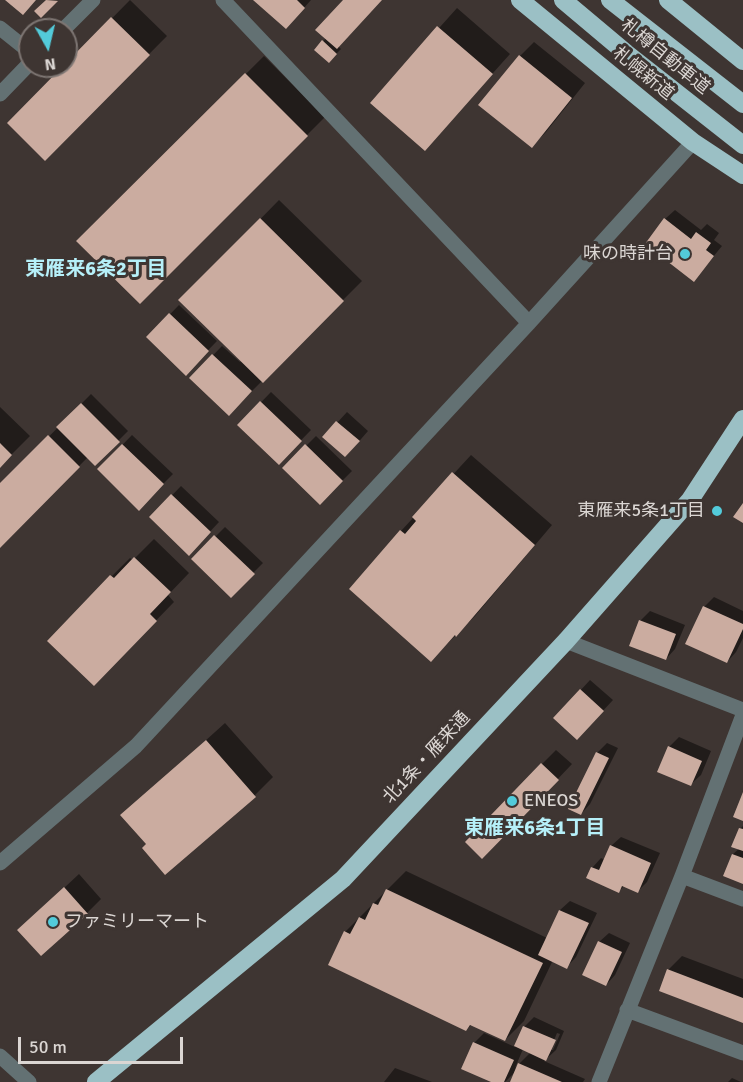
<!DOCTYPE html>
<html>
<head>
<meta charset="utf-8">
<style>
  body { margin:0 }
  #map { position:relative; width:743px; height:1082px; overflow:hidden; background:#3e3532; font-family:Signika,sans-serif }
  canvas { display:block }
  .north { position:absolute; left:18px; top:18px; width:60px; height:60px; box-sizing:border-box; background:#3e3532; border:2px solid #7d7572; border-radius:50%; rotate:172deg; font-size:16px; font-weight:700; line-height:24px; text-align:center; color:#dbd6d3 }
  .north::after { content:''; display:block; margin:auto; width:21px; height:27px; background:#53cbda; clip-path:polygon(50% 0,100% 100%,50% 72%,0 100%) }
  .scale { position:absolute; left:18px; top:1037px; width:165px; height:27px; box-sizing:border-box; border:3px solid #dbd6d3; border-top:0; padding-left:8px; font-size:18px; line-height:21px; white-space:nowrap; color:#dbd6d3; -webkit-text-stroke:4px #3e3532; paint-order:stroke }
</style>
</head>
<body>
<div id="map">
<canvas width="743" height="1082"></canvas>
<div class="north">N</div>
<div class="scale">50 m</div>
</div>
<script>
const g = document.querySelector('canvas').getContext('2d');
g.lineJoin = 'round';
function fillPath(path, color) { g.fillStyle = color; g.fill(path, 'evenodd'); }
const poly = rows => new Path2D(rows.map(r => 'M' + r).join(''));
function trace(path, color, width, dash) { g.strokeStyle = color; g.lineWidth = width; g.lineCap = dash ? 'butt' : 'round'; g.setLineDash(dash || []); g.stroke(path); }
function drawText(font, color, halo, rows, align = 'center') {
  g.font = font + ' Signika,"Noto Sans JP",sans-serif'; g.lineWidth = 6; g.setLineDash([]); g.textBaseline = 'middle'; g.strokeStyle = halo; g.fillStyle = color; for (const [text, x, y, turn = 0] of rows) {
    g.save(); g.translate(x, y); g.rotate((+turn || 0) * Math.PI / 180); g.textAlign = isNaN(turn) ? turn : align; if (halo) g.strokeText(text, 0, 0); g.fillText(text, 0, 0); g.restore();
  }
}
const shadow = poly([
  [130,0,167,36,45,159,65,66],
  [255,0,311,0,295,18],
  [345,0,381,0,338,46,341,49,333,57,316,50,326,38],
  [457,8,510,54,425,149,372,103],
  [534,42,585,83,546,132,532,146,520,56],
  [264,56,325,117,140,302,78,241],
  [279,200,362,281,238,405,191,378,222,346,240,362,242,360,181,300],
  [675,210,701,230,707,224,719,233,714,240,722,246,694,280,665,219],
  [179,305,217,341,186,373,148,337],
  [271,392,311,430,279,463,239,425],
  [91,394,128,431,95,464,88,457,0,546,0,486],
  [0,407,30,436,0,466],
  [347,412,368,431,355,446,324,437],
  [132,435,173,474,139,508,99,469],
  [316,436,352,471,320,503,284,468],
  [471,455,552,525,475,616,431,660,401,531],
  [181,486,219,522,189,554,151,517],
  [225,527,263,563,231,595,193,559],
  [154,539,189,573,168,595,174,602,112,666,112,576,130,558,133,560],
  [714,597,743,611,743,638,736,652,727,662,704,607],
  [650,611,685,625,675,649,666,659,640,621],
  [590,680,613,700,586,729,555,718],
  [225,723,273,777,255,795,148,844,123,815],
  [679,737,711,751,701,775,691,784,669,747],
  [607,743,618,748,590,804,581,814,570,808,597,753],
  [556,750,572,764,497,843,542,764],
  [743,826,743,883,725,876,733,854,740,848,740,829],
  [621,837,660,853,647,882,638,891,624,886,619,891,592,868,601,858,605,860,611,846],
  [406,871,547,938,560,910,570,901,597,913,576,957,567,967,553,960,524,1021,505,1040,472,1024,466,1030,345,932],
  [79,874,101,899,87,913,34,916],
  [609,933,630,943,615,975,606,985,599,942],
  [682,956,743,979,743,1022,668,970],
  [534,1017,564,1031,556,1050,544,1061,585,1079,583,1082,512,1082,516,1071,505,1082,495,1082,474,1043,484,1033,515,1047,525,1026],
  [557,1033,560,1034,553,1050,550,1050],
  [523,1049,531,1052,515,1068],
  [395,1068,432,1082,384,1082],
  [732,1078,741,1082,728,1082]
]);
const building = poly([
  [5,0,36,0,23,15],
  [46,0,58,1,41,18,34,11],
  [253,0,297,0,305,8,286,29],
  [343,0,382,0,337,49,315,30],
  [111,17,150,55,45,161,7,123,63,66,66,66,66,63],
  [437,26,493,74,425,151,370,103],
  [322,40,337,54,329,63,314,50],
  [519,55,572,98,532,148,478,105],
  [245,73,308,136,140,304,76,241],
  [260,218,344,301,263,383,178,300],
  [664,218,691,239,696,232,711,243,706,250,714,256,694,282,645,244],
  [169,313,209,351,186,376,146,337],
  [212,354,252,391,229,416,189,378],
  [260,401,302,441,279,465,237,425],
  [81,403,120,442,95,466,56,427],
  [336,421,360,441,345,457,322,437],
  [48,435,80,467,0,548,0,483],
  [0,443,12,455,0,468],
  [122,444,164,484,139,511,97,469],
  [305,444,343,481,320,505,282,468],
  [452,472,535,545,456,637,455,635,431,662,349,589,400,530,405,534,416,521,412,517],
  [171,494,211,532,189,556,149,517],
  [743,503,743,523,733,517],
  [214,535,255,574,231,598,191,559],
  [134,557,171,592,150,614,157,621,94,686,47,641,110,575,114,578],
  [703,606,743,624,743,629,727,663,685,644],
  [639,620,676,634,666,660,629,646],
  [580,689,604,711,577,740,553,718],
  [206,740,256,797,165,875,142,848,146,844,120,815],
  [668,746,702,761,691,786,657,772],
  [596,752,609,758,581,815,568,809],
  [541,763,559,780,482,859,465,842],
  [743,792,743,821,733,817],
  [739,828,743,829,743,851,731,847],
  [610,845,651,863,638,893,622,886,619,893,586,878,591,867,599,870],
  [732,854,743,858,743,884,723,876],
  [64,887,88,914,41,956,17,930],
  [386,889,543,963,505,1041,470,1025,466,1031,328,965,344,931,350,934,359,917,365,920,373,903,378,905],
  [559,910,589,923,567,969,538,955],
  [598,941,622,952,606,986,582,975],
  [667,969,743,998,743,1023,659,991],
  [523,1026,556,1040,546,1061,514,1046],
  [473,1042,514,1060,504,1082,491,1082,461,1069],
  [518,1063,562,1082,510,1082]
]);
const minor = poly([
  [223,0,529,323],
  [0,28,30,52],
  [63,30,93,0],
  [0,94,30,63],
  [566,641,743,710],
  [0,863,136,746,529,323,693,142],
  [682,876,743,899],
  [627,1010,743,1053],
  [0,1056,29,1082],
  [599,1082,682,876,743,715]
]);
const highway = poly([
  [520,0,693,142,743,175],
  [563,0,626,53,743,145],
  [610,0,743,104],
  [668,0,743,61],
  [96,1082,343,879,566,641,690,500,743,419]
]);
const markers = [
  [685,254,6,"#53cbda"],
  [717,511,6,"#53cbda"],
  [512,801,6,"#53cbda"],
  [53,922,6,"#53cbda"]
];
const streetNames = [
  ["札樽自動車道",665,57,39],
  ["札幌新道",643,74,39],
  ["北1条・雁来通",427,758,-47]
];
const poiNames = [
  ["味の時計台",673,254],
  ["東雁来5条1丁目",705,511],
  ["ENEOS",524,801,"left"],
  ["ファミリーマート",65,922,"left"]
];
const neighbourhoodNames = [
  ["東雁来6条2丁目",96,270],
  ["東雁来6条1丁目",535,829]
];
fillPath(shadow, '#0007');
fillPath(building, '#cbaca0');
trace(minor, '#637173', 15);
trace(highway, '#9bc0c5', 18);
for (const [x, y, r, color] of markers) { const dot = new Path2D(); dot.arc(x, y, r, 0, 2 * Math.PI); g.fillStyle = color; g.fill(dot); trace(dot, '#3e3532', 2); }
drawText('18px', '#dbd6d3', '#3e3532', streetNames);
drawText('18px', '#dbd6d3', '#3e3532', poiNames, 'right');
drawText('bold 20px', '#b6f0f9', '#3e3532', neighbourhoodNames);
</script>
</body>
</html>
